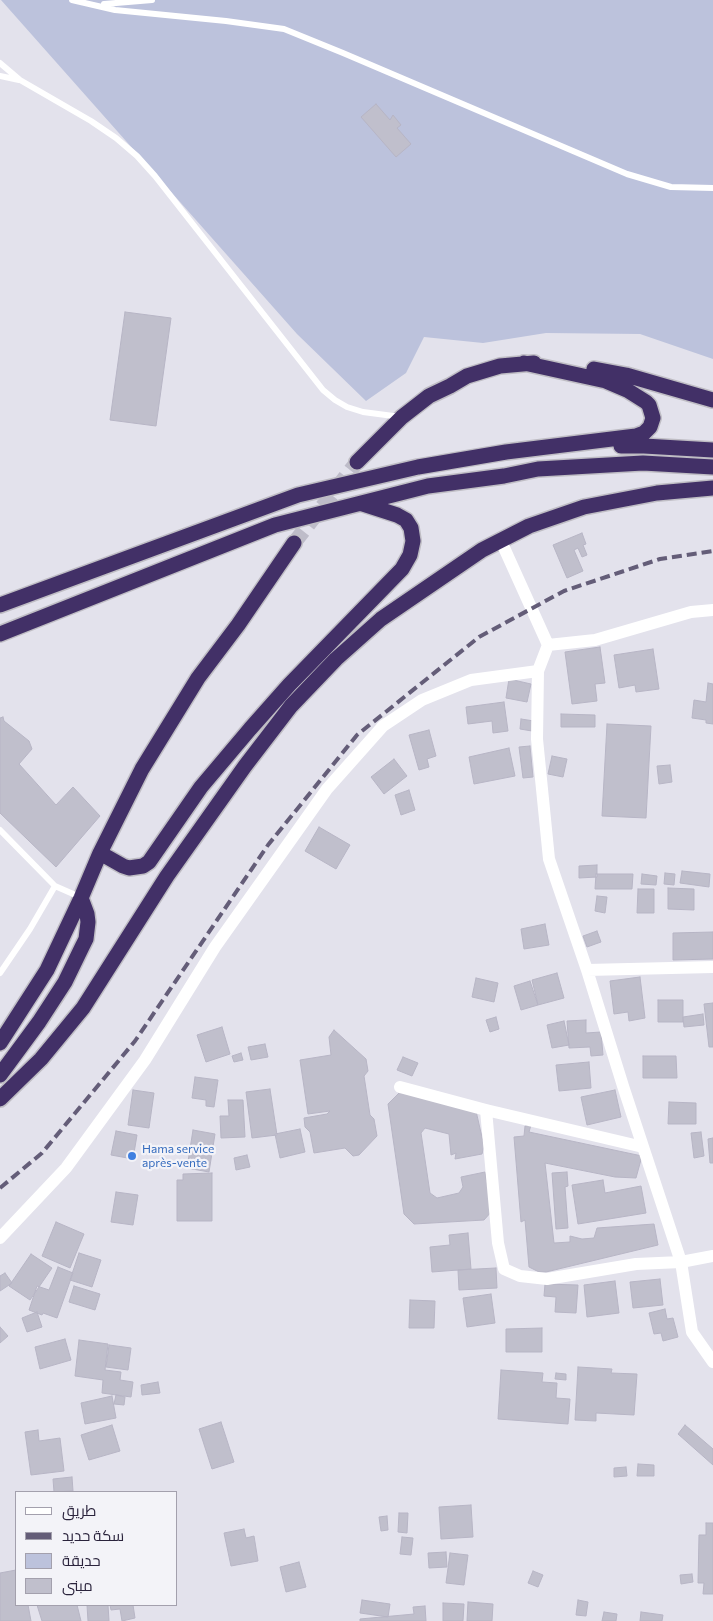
<!DOCTYPE html>
<html>
<head>
<meta charset="utf-8">
<style>
  body { margin:0 }
  #map { position:relative; width:713px; height:1621px; overflow:hidden; background:#e3e2ec; font-family:Commissioner,Cairo,sans-serif }
  canvas { display:block }
  .legend { position:absolute; left:15px; top:1491px; width:162px; height:115px; box-sizing:border-box; background:#f3f3f8; border:1px solid #a3a0ad; margin:0; padding:6px 9px; list-style:none; font-size:15px; color:#2a233c }
  .legend li { display:flex; align-items:center; gap:10px; height:25px }
  .legend b { width:25px; border:1px solid #a3a0ad }
</style>
</head>
<body>
<div id="map">
<canvas width="713" height="1621"></canvas>
<ul class="legend">
<li><b style="height:6px;background:#fff"></b>طريق</li>
<li><b style="height:6px;background:#645d78"></b>سكة حديد</li>
<li><b style="height:14px;background:#bcc2dc"></b>حديقة</li>
<li><b style="height:14px;background:#c0bfcc"></b>مبنى</li>
</ul>
</div>
<script>
const g = document.querySelector('canvas').getContext('2d');
g.lineJoin = 'round';
function fillPath(path, color) { g.fillStyle = color; g.fill(path, 'evenodd'); }
const poly = rows => new Path2D(rows.map(r => 'M' + r).join(''));
function trace(path, color, width, dash) { g.strokeStyle = color; g.lineWidth = width; g.lineCap = dash ? 'butt' : 'round'; g.setLineDash(dash || []); g.stroke(path); }
function drawText(font, color, halo, rows, align = 'center') {
  g.font = font + ' Commissioner,sans-serif'; g.lineWidth = 4.5; g.setLineDash([]); g.textBaseline = 'middle'; g.strokeStyle = halo; g.fillStyle = color; for (const [text, x, y, turn = 0] of rows) {
    g.save(); g.translate(x, y); g.rotate((+turn || 0) * Math.PI / 180); g.textAlign = isNaN(turn) ? turn : align; if (halo) g.strokeText(text, 0, 0); g.fillText(text, 0, 0); g.restore();
  }
}
const green = poly([
  [1,0,713,0,713,359,640,334,546,333,483,343,424,337,406,373,366,401,297,334]
]);
const building = poly([
  [376,104,390,120,393,115,401,125,397,128,411,144,396,157,361,117,376,104],
  [125,312,171,318,156,426,110,420,125,312],
  [582,533,586,544,583,545,587,555,582,557,578,548,574,550,583,571,567,578,553,545,582,533],
  [600,647,605,683,595,684,597,701,572,704,565,652,600,647],
  [653,649,659,689,636,692,635,685,619,688,614,655,653,649],
  [509,679,531,684,527,702,506,698,509,679],
  [708,683,713,684,713,724,706,723,706,720,692,718,694,700,706,702,708,683],
  [504,702,508,731,493,733,492,721,468,724,466,707,504,702],
  [561,714,595,715,595,727,561,727,561,714],
  [3,717,4,721,29,741,32,749,19,764,56,805,73,787,100,816,56,867,0,813,0,718,3,717],
  [521,719,534,721,532,731,520,729,521,719],
  [607,724,651,726,646,818,602,816,607,724],
  [429,730,436,756,427,759,429,767,419,770,409,735,429,730],
  [530,746,533,777,523,778,519,747,530,746],
  [509,748,515,776,474,784,469,757,509,748],
  [552,756,567,759,563,777,548,774,552,756],
  [394,759,407,776,384,794,371,777,394,759],
  [670,765,672,782,659,784,657,766,670,765],
  [409,790,415,810,401,815,395,795,409,790],
  [319,827,350,845,336,869,305,851,319,827],
  [597,865,597,877,579,878,579,866,597,865],
  [682,871,710,874,709,887,680,883,682,871],
  [665,873,675,874,674,885,664,884,665,873],
  [596,874,633,874,632,889,595,889,596,874],
  [642,874,657,876,656,885,641,884,642,874],
  [668,888,694,889,694,910,668,909,668,888],
  [638,889,654,889,654,913,637,913,638,889],
  [597,896,607,897,605,913,595,911,597,896],
  [545,924,549,945,524,949,521,929,545,924],
  [597,931,601,942,587,947,583,936,597,931],
  [713,932,713,959,673,960,673,933,713,932],
  [557,973,564,998,538,1005,532,980,557,973],
  [640,977,645,1018,629,1021,628,1012,614,1014,610,981,640,977],
  [476,978,498,983,494,1002,472,997,476,978],
  [530,981,538,1005,521,1010,514,986,530,981],
  [658,1000,683,1000,683,1022,658,1022,658,1000],
  [713,1003,713,1047,709,1047,704,1004,713,1003],
  [703,1014,704,1025,684,1027,683,1017,703,1014],
  [496,1017,499,1029,490,1032,486,1020,496,1017],
  [586,1020,586,1033,601,1032,603,1055,591,1056,590,1047,569,1048,567,1021,586,1020],
  [564,1021,569,1045,552,1048,547,1025,564,1021],
  [222,1027,230,1054,206,1062,197,1035,222,1027],
  [334,1030,366,1059,368,1071,364,1076,370,1115,374,1119,377,1136,359,1155,353,1156,345,1148,314,1153,310,1132,305,1127,304,1118,327,1114,330,1111,308,1114,300,1060,331,1055,329,1037,334,1030],
  [265,1044,268,1057,251,1060,248,1047,265,1044],
  [241,1053,243,1060,234,1062,232,1056,241,1053],
  [643,1056,676,1056,677,1078,643,1078,643,1056],
  [403,1057,418,1063,412,1076,397,1070,403,1057],
  [589,1062,591,1088,559,1091,556,1065,589,1062],
  [195,1077,218,1080,214,1107,206,1106,206,1100,192,1098,195,1077],
  [270,1089,277,1135,252,1138,246,1092,270,1089],
  [133,1090,154,1093,149,1128,128,1125,133,1090],
  [615,1090,621,1117,587,1125,581,1097,615,1090],
  [400,1092,476,1111,484,1146,482,1154,455,1159,456,1153,451,1155,449,1134,425,1128,421,1133,430,1193,437,1198,459,1193,463,1187,461,1177,485,1172,492,1211,484,1220,414,1224,404,1214,388,1104,400,1092],
  [228,1100,243,1100,245,1137,221,1138,220,1116,229,1116,228,1100],
  [669,1102,696,1103,696,1124,668,1124,669,1102],
  [531,1125,529,1132,642,1156,636,1178,615,1177,545,1163,554,1243,570,1242,570,1236,582,1239,594,1238,597,1228,654,1224,658,1245,546,1272,539,1272,529,1267,525,1220,521,1222,514,1137,524,1136,525,1126,531,1125],
  [300,1129,305,1152,280,1158,275,1134,300,1129],
  [193,1130,215,1134,209,1172,187,1168,193,1130],
  [116,1131,137,1135,133,1159,111,1155,116,1131],
  [701,1132,704,1156,694,1158,691,1133,701,1132],
  [713,1138,713,1163,710,1163,708,1139,713,1138],
  [247,1155,250,1167,236,1170,234,1158,247,1155],
  [567,1172,568,1186,565,1187,568,1228,556,1229,552,1173,567,1172],
  [212,1173,212,1221,177,1221,177,1180,183,1180,183,1174,212,1173],
  [603,1180,605,1193,641,1186,646,1213,578,1224,572,1185,603,1180],
  [116,1192,138,1195,133,1225,111,1222,116,1192],
  [56,1222,84,1234,70,1268,42,1256,56,1222],
  [468,1233,471,1269,432,1272,430,1247,450,1245,449,1235,468,1233],
  [79,1253,101,1260,92,1287,70,1280,79,1253],
  [31,1254,52,1268,30,1300,9,1286,31,1254],
  [58,1267,73,1273,57,1318,43,1313,42,1315,29,1310,37,1286,49,1290,58,1267],
  [496,1268,497,1288,459,1290,458,1270,496,1268],
  [5,1273,12,1283,0,1291,0,1276,5,1273],
  [660,1279,663,1305,633,1308,630,1282,660,1279],
  [615,1281,619,1313,587,1317,584,1285,615,1281],
  [545,1284,578,1285,576,1313,555,1312,556,1297,544,1296,545,1284],
  [74,1286,100,1294,95,1310,69,1302,74,1286],
  [491,1294,495,1323,467,1327,463,1298,491,1294],
  [410,1300,435,1301,434,1328,409,1328,410,1300],
  [665,1309,667,1319,673,1318,678,1337,663,1341,661,1333,654,1334,649,1313,665,1309],
  [37,1312,42,1327,27,1332,22,1318,37,1312],
  [0,1327,8,1336,0,1343,0,1327],
  [542,1328,542,1352,506,1352,506,1329,542,1328],
  [65,1339,71,1360,40,1369,35,1347,65,1339],
  [79,1340,108,1344,105,1370,121,1372,120,1380,133,1382,131,1397,102,1393,103,1380,75,1376,79,1340],
  [109,1345,131,1348,128,1370,106,1367,109,1345],
  [578,1367,612,1369,611,1373,637,1374,634,1415,596,1413,596,1421,575,1420,578,1367],
  [501,1370,543,1373,542,1382,557,1383,556,1398,570,1399,568,1424,498,1419,501,1370],
  [556,1373,566,1374,566,1380,555,1379,556,1373],
  [158,1382,160,1393,142,1395,141,1385,158,1382],
  [116,1395,125,1397,124,1405,114,1404,116,1395],
  [112,1396,116,1418,85,1424,81,1403,112,1396],
  [221,1422,234,1462,212,1469,199,1429,221,1422],
  [112,1425,120,1451,89,1460,81,1435,112,1425],
  [685,1425,713,1449,713,1465,678,1434,685,1425],
  [38,1430,39,1441,60,1438,64,1471,31,1475,25,1432,38,1430],
  [638,1464,654,1465,654,1476,637,1476,638,1464],
  [626,1467,627,1476,614,1477,614,1468,626,1467],
  [72,1477,73,1491,54,1492,53,1479,72,1477],
  [471,1505,473,1537,441,1539,439,1507,471,1505],
  [399,1513,408,1513,407,1533,398,1532,399,1513],
  [387,1516,388,1530,381,1531,379,1517,387,1516],
  [706,1523,713,1523,713,1594,703,1594,704,1583,698,1583,699,1535,706,1535,706,1523],
  [244,1529,246,1538,254,1536,258,1561,231,1566,224,1533,244,1529],
  [402,1537,413,1538,411,1555,400,1554,402,1537],
  [446,1552,447,1567,429,1568,428,1553,446,1552],
  [450,1553,468,1555,464,1585,446,1583,450,1553],
  [299,1562,306,1587,286,1592,280,1567,299,1562],
  [16,1570,16,1605,28,1605,31,1621,0,1621,0,1573,16,1570],
  [533,1571,543,1575,538,1587,528,1583,533,1571],
  [692,1574,693,1582,681,1584,680,1575,692,1574],
  [362,1600,390,1604,388,1617,360,1613,362,1600],
  [578,1600,588,1602,586,1616,576,1615,578,1600],
  [468,1602,493,1604,492,1621,467,1621,468,1602],
  [443,1603,464,1604,463,1621,443,1621,443,1603],
  [37,1605,77,1605,81,1621,42,1621,37,1605],
  [87,1605,108,1605,109,1621,88,1621,87,1605],
  [110,1605,133,1605,135,1618,122,1621,120,1609,111,1610,110,1605],
  [425,1606,426,1621,360,1621,360,1619,414,1614,413,1607,425,1606],
  [604,1612,617,1614,616,1621,602,1621,604,1612],
  [641,1612,663,1615,662,1621,640,1621,641,1612]
]);
const highwayTunnel = poly([
  [294,543,357,462]
]);
const lane = poly([
  [72,0,115,10,226,21,284,29,343,53,627,174,671,187,713,188],
  [104,4,152,0],
  [0,63,20,80,91,121,116,138,137,156,155,176,323,390,335,400,347,407,363,412,401,417],
  [0,76,19,80],
  [0,830,55,886,80,897],
  [0,973,30,929,55,886]
]);
const street = poly([
  [501,541,548,645,538,671,537,739,549,859,587,970,623,1086,681,1262,692,1332,713,1362],
  [548,645,595,640,691,612,713,610],
  [587,970,713,967],
  [400,1087,486,1110,643,1147],
  [486,1110,498,1243,504,1269,520,1276,547,1279,636,1264,681,1262,713,1256],
  [0,1238,66,1168,145,1060,215,947,327,789,383,726,422,700,471,680,538,671]
]);
const highway = poly([
  [594,369,626,375,713,400],
  [621,446,644,446,713,450],
  [357,462,402,417,429,396,450,386,467,376,500,366,534,363],
  [0,605,298,495,418,467,506,452,636,436,644,433,650,427,653,418,649,405,646,402,627,390,606,381,524,363],
  [0,634,275,525,428,486,504,476,538,469,643,463,713,467],
  [100,853,123,866,129,868,143,866,149,862,201,787,250,729,289,685,402,569,410,555,413,541,411,528,406,520,397,515,363,504],
  [0,1043,47,970,81,898,100,853,142,769,198,678,238,625,294,543],
  [0,1075,39,1022,65,982,82,947,86,939,88,922,87,914,81,898],
  [0,1099,41,1059,83,1008,167,876,245,766,291,706,336,659,381,619,482,550,529,526,584,507,657,493,713,488]
]);
const rail = poly([
  [0,1188,42,1153,135,1041,268,845,357,735,479,637,564,591,660,559,713,551]
]);
const markers = [
  [132,1156,5,"#3f7fe0"]
];
const shopNames = [
  ["Hama service",142,1149],
  ["après-vente",142,1163]
];
fillPath(green, '#bcc2dc');
fillPath(building, '#c0bfcc');
trace(building, '#b7b5c5', 1);
trace(highwayTunnel, '#bebcc9', 15, [15, 8]);
trace(highway, '#bfbdc4', 18);
trace(lane, '#fff', 6);
trace(street, '#fff', 12);
trace(highway, '#423067', 15);
trace(rail, '#645d78', 4, [10, 5]);
for (const [x, y, r, color] of markers) { const dot = new Path2D(); dot.arc(x, y, r, 0, 2 * Math.PI); g.fillStyle = color; g.fill(dot); trace(dot, '#f3f3f8', 2); }
drawText('12px', '#366cbe', '#f3f3f8', shopNames, 'left');
</script>
</body>
</html>
